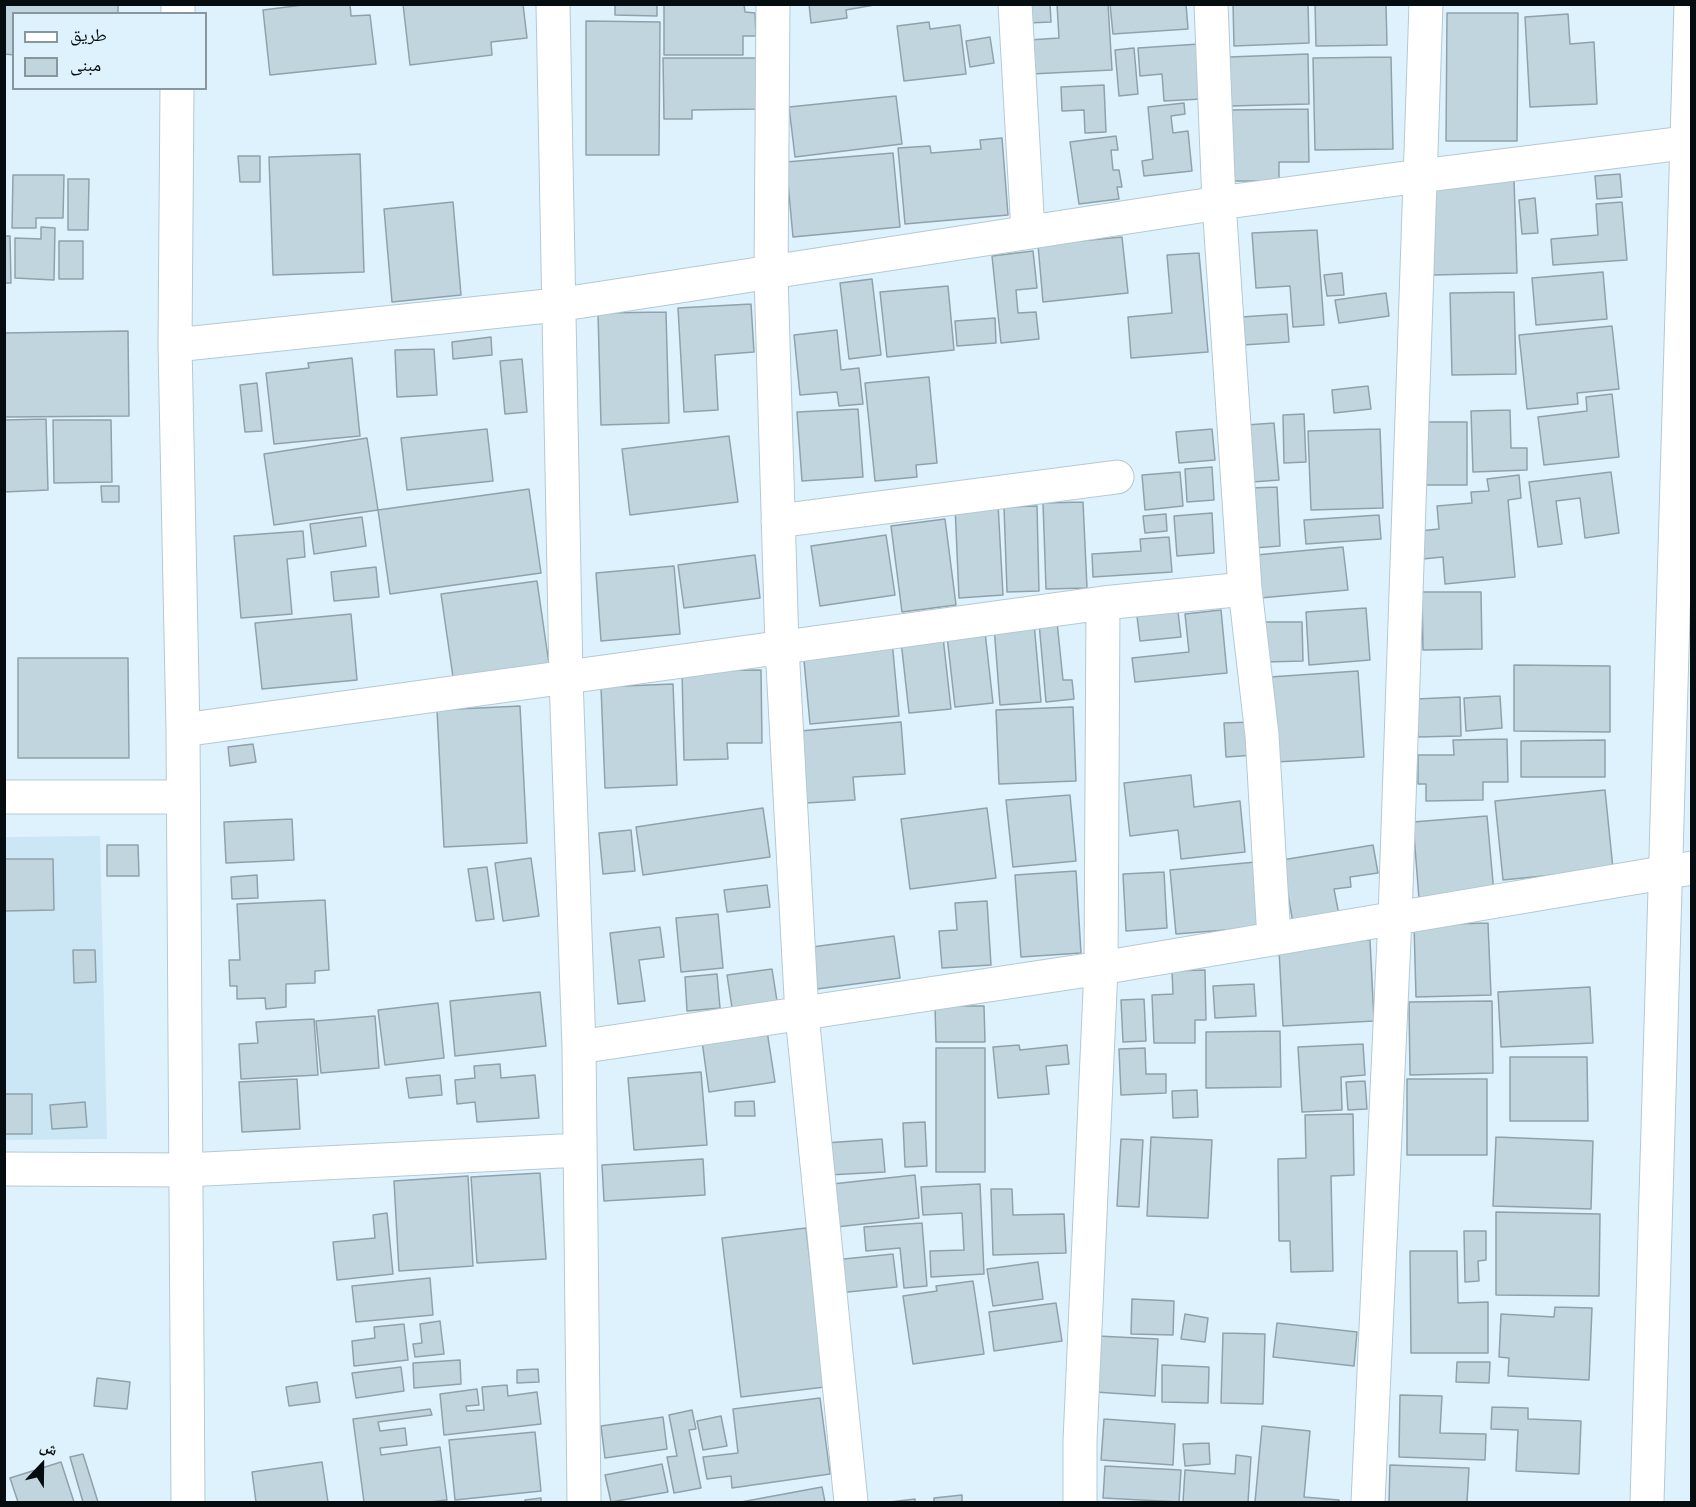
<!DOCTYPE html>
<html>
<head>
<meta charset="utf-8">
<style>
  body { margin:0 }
  #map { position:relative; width:1696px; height:1507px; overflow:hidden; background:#def2fd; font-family:Signika,"Noto Naskh Arabic",sans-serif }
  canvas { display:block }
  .frame { position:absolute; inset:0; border:6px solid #060d10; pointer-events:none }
  .legend { position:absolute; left:12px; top:12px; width:195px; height:78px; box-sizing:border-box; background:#def2fd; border:2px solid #88969e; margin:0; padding:8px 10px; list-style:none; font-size:18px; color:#060d10 }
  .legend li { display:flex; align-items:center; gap:12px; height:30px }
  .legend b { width:30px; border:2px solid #88969e }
  .north { position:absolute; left:12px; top:1435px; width:60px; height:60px; -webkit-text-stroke:4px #def2fd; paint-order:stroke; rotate:22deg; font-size:16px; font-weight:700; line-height:24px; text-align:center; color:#060d10 }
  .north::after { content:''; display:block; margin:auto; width:21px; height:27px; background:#060d10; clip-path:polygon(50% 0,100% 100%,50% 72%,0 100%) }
</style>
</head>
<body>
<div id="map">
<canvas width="1696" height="1507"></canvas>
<div class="frame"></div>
<ul class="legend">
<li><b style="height:8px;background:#fff"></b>طريق</li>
<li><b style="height:16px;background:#c1d5df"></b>مبنى</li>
</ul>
<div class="north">ش</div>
</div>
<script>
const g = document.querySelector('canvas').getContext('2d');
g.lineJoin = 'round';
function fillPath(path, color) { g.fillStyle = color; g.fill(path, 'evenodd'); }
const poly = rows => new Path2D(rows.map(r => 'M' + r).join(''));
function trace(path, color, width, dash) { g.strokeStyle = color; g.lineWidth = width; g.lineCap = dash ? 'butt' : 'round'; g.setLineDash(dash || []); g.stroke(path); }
const built = poly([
  [100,836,107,1139,5,1140,4,837]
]);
const building = poly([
  [4,4,118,4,118,14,14,14,14,55,4,54,4,4],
  [311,4,350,4,351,16,370,15,376,64,270,75,263,10,311,4],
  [403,4,523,4,527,38,491,42,492,55,410,65,403,4],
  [615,4,657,4,657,16,615,15,615,4],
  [664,4,744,4,745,12,755,13,756,36,743,36,743,55,664,55,664,4],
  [809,4,880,4,846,10,847,18,811,23,809,4],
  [1026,4,1050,4,1051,22,1027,23,1026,4],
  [1057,4,1108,4,1112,70,1031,74,1029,40,1059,38,1057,4],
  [1110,4,1186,4,1188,29,1113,34,1110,4],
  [1233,4,1308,4,1309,43,1234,46,1233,4],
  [1315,4,1386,4,1387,45,1316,46,1315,4],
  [1447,13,1518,13,1517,141,1446,141,1447,13],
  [1568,14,1570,44,1594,42,1597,104,1530,107,1525,17,1568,14],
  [586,21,660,22,659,155,586,155,586,21],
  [929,22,930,29,960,25,966,74,904,81,897,26,929,22],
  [990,37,994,63,970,67,966,41,990,37],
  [1199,44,1202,99,1164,101,1162,74,1140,76,1138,48,1199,44],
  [1134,48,1138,94,1119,96,1115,50,1134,48],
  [1308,54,1309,104,1230,106,1229,57,1308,54],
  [1391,57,1393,149,1315,150,1313,58,1391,57],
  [663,58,757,58,758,109,692,110,692,119,664,119,663,58],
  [1104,85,1106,132,1085,133,1084,110,1062,111,1061,87,1104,85],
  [896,96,902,144,795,157,789,107,896,96],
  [1184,103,1185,114,1171,116,1173,133,1188,131,1192,171,1144,176,1142,161,1153,159,1148,107,1184,103],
  [1308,109,1309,162,1279,162,1279,181,1231,181,1230,110,1308,109],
  [1116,136,1118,150,1111,150,1113,170,1119,170,1122,187,1117,187,1119,199,1079,204,1070,142,1116,136],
  [1002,138,1008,215,905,224,898,148,930,146,931,153,981,149,980,140,1002,138],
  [893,153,900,227,793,237,786,162,893,153],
  [360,154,364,272,273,275,269,157,360,154],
  [238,156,260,156,260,182,240,182,238,156],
  [1620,174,1622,197,1597,199,1595,176,1620,174],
  [13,175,64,175,63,218,36,218,36,228,12,228,13,175],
  [68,179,89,179,88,230,68,230,68,179],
  [1514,180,1517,273,1433,275,1430,182,1514,180],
  [1535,198,1538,233,1522,234,1519,200,1535,198],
  [453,202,461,295,392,302,384,209,453,202],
  [1622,202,1627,260,1553,265,1551,239,1598,235,1596,204,1622,202],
  [41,227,55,228,54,280,15,278,15,238,41,239,41,227],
  [1317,230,1324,325,1293,327,1290,286,1256,288,1252,233,1317,230],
  [4,236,10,236,11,283,4,283,4,236],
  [1122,237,1128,293,1043,302,1038,245,1122,237],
  [59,241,83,241,83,279,59,279,59,241],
  [1033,251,1037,288,1016,290,1018,313,1036,312,1039,339,1001,343,992,256,1033,251],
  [1199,253,1208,352,1131,358,1128,317,1172,313,1167,255,1199,253],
  [1603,272,1607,319,1536,325,1532,278,1603,272],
  [1342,273,1344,295,1327,296,1324,275,1342,273],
  [872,279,881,355,849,359,840,283,872,279],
  [948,286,954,350,887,357,880,292,948,286],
  [1514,292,1516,374,1452,375,1450,293,1514,292],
  [1386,293,1389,316,1339,323,1335,300,1386,293],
  [751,304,754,352,715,355,718,410,684,412,678,308,751,304],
  [666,312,669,423,601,425,598,313,666,312],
  [1287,314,1289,342,1243,345,1241,317,1287,314],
  [995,318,996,343,957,346,955,321,995,318],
  [1612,326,1619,389,1577,393,1578,404,1527,409,1519,335,1612,326],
  [837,330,841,370,859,368,863,404,839,406,837,392,800,395,794,335,837,330],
  [128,331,129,416,4,417,4,333,128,331],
  [491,337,492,355,453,359,452,342,491,337],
  [434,349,437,395,397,397,395,350,434,349],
  [352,358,360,436,274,444,266,373,309,368,308,363,352,358],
  [522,359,527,412,505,414,500,361,522,359],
  [929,377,937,463,916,465,917,477,875,481,865,383,929,377],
  [257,383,262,431,245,432,240,385,257,383],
  [1368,386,1371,409,1334,413,1332,390,1368,386],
  [1612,394,1619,457,1544,465,1538,417,1587,411,1586,397,1612,394],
  [858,409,863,477,802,481,797,412,858,409],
  [1510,410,1511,448,1527,448,1527,470,1473,472,1471,411,1510,410],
  [1304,414,1306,462,1284,463,1283,415,1304,414],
  [46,419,48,490,4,492,4,420,46,419],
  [53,420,111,420,112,482,54,483,53,420],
  [1423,422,1467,422,1467,485,1423,485,1423,422],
  [1274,423,1279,480,1252,482,1246,425,1274,423],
  [487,429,493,481,407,490,401,438,487,429],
  [1212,429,1215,460,1179,463,1176,432,1212,429],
  [1380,429,1383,508,1311,510,1308,431,1380,429],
  [729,436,738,502,630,515,622,449,729,436],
  [367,438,378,510,274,525,264,454,367,438],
  [1212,467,1214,500,1187,502,1185,469,1212,467],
  [1180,472,1183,506,1145,510,1142,475,1180,472],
  [1611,472,1619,533,1585,538,1580,498,1556,501,1562,544,1538,547,1529,482,1611,472],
  [1519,475,1521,498,1508,500,1515,577,1445,584,1443,557,1422,559,1419,531,1439,529,1437,506,1472,503,1471,492,1489,491,1487,479,1519,475],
  [101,486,119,486,119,502,102,502,101,486],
  [1277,487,1280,546,1254,548,1251,488,1277,487],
  [529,489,541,573,390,594,378,510,529,489],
  [1083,502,1087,588,1046,589,1043,503,1083,502],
  [998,504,1003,595,959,598,955,506,998,504],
  [1037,506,1039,591,1007,592,1004,507,1037,506],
  [1212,513,1214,553,1177,556,1174,516,1212,513],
  [1166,514,1167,531,1145,533,1143,516,1166,514],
  [1379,515,1381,539,1306,544,1304,520,1379,515],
  [362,517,366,546,314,554,310,524,362,517],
  [945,519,956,605,902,612,891,526,945,519],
  [303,531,305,557,287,559,292,614,241,618,234,536,303,531],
  [886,535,895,595,820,606,811,546,886,535],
  [1169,537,1172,572,1093,577,1092,554,1141,551,1140,539,1169,537],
  [1343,547,1348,590,1260,598,1256,555,1343,547],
  [755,555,760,598,684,608,678,565,755,555],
  [674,566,680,634,601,641,596,573,674,566],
  [376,567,379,597,334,601,331,572,376,567],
  [537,581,549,664,453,677,441,594,537,581],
  [1422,592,1481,592,1482,649,1423,650,1422,592],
  [1366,608,1370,660,1309,665,1306,612,1366,608],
  [1221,610,1227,673,1135,682,1132,658,1189,652,1185,614,1221,610],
  [1178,612,1181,637,1140,641,1137,616,1178,612],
  [351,614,357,680,262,689,255,623,351,614],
  [1057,622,1063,680,1072,680,1074,699,1046,702,1039,623,1057,622],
  [1264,622,1302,622,1303,661,1266,662,1264,622],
  [1034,623,1041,702,1000,705,994,626,1034,623],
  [985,632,993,703,955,707,947,636,985,632],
  [943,637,951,709,909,713,901,641,943,637],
  [892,641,899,716,810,724,803,650,892,641],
  [18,658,128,658,129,758,18,758,18,658],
  [1514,665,1610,666,1610,732,1514,731,1514,665],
  [761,670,762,743,727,743,728,759,684,760,682,671,761,670],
  [1358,671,1364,757,1276,762,1270,677,1358,671],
  [673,684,677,785,605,788,601,687,673,684],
  [1500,696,1502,728,1466,731,1464,698,1500,696],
  [1460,697,1461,736,1418,737,1416,699,1460,697],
  [520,706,527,843,444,847,437,710,520,706],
  [1073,707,1076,781,999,784,996,710,1073,707],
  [901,722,905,774,853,777,855,800,806,803,800,731,901,722],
  [1253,722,1255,755,1226,757,1224,723,1253,722],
  [1507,739,1508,782,1483,782,1483,800,1426,801,1426,784,1418,784,1418,755,1454,755,1453,740,1507,739],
  [1605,740,1605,777,1521,777,1521,741,1605,740],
  [253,744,256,762,230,766,228,747,253,744],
  [1191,775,1194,807,1240,801,1245,852,1181,859,1178,830,1130,836,1124,783,1191,775],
  [1605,790,1613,869,1503,880,1495,801,1605,790],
  [1070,795,1076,861,1013,867,1006,800,1070,795],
  [763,808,770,857,643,875,636,827,763,808],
  [987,808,996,878,910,889,901,819,987,808],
  [1487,816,1494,893,1419,899,1413,822,1487,816],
  [292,819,294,860,226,863,224,822,292,819],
  [631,830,635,871,603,874,599,833,631,830],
  [107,845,138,845,139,876,107,876,107,845],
  [1373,845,1378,873,1350,877,1351,887,1334,889,1339,915,1293,923,1282,860,1373,845],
  [531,858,539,916,503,921,495,863,531,858],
  [4,859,53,859,54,910,4,911,4,859],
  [1256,862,1262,927,1176,934,1170,870,1256,862],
  [487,867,494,919,476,921,468,869,487,867],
  [1076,871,1081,953,1021,957,1015,875,1076,871],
  [1164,872,1167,928,1126,931,1123,874,1164,872],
  [257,875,258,898,232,899,231,877,257,875],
  [767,885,770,907,727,912,724,890,767,885],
  [325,900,329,970,315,971,315,983,286,984,286,1007,266,1009,265,998,237,999,237,986,230,986,229,960,240,960,237,904,325,900],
  [987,901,991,965,942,968,939,931,957,930,955,903,987,901],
  [718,914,723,968,681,972,676,918,718,914],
  [1488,923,1491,995,1416,997,1414,925,1488,923],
  [660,927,664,957,639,960,645,1001,618,1004,610,933,660,927],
  [894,936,900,978,817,989,812,947,894,936],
  [1370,940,1374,1021,1283,1026,1279,950,1294,945,1370,940],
  [73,950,95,950,96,982,74,983,73,950],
  [772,969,777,1001,732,1008,727,975,772,969],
  [1205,970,1206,1020,1195,1020,1195,1043,1154,1043,1152,995,1173,994,1172,971,1205,970],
  [717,974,720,1008,687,1011,685,977,717,974],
  [1254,984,1256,1016,1215,1018,1213,986,1254,984],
  [1590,987,1593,1043,1501,1047,1498,992,1590,987],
  [540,992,546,1046,455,1056,450,1001,540,992],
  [1144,999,1146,1041,1123,1042,1121,1000,1144,999],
  [1492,1001,1493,1073,1410,1075,1409,1002,1492,1001],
  [438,1003,444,1058,385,1065,378,1010,438,1003],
  [935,1006,984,1006,985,1042,936,1042,935,1006],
  [375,1016,379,1068,321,1073,316,1021,375,1016],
  [314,1019,318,1075,241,1079,239,1044,258,1043,256,1022,314,1019],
  [767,1031,775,1082,709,1092,702,1041,767,1031],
  [1280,1031,1281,1087,1206,1088,1206,1032,1280,1031],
  [1363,1044,1365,1075,1341,1077,1342,1110,1302,1112,1298,1047,1363,1044],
  [1019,1045,1020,1050,1067,1045,1069,1064,1046,1066,1049,1094,998,1098,993,1047,1019,1045],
  [936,1048,985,1048,985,1172,936,1172,936,1048],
  [1145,1048,1146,1074,1166,1074,1166,1093,1121,1095,1119,1049,1145,1048],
  [1510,1057,1587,1057,1588,1121,1510,1121,1510,1057],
  [500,1064,501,1078,535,1075,539,1118,477,1122,475,1102,457,1104,455,1080,475,1078,474,1066,500,1064],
  [701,1072,707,1145,634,1150,628,1078,701,1072],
  [440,1075,442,1095,409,1098,406,1078,440,1075],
  [297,1079,300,1129,242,1132,239,1082,297,1079],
  [1407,1079,1487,1079,1487,1155,1407,1155,1407,1079],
  [1365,1081,1367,1109,1348,1110,1346,1082,1365,1081],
  [1197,1090,1198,1117,1173,1118,1172,1091,1197,1090],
  [4,1094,32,1094,32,1134,4,1134,4,1094],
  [754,1101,755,1116,735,1116,735,1102,754,1101],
  [85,1102,87,1127,52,1129,50,1105,85,1102],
  [1353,1114,1354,1175,1331,1176,1333,1271,1291,1272,1290,1241,1279,1241,1278,1159,1306,1158,1305,1115,1353,1114],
  [925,1122,927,1166,905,1167,903,1123,925,1122],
  [1151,1137,1212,1140,1208,1218,1147,1216,1151,1137],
  [1496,1137,1593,1141,1591,1209,1493,1206,1496,1137],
  [882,1139,885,1172,828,1175,825,1143,882,1139],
  [1121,1139,1143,1140,1139,1207,1117,1206,1121,1139],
  [703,1159,705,1195,604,1201,602,1165,703,1159],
  [540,1173,546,1259,477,1263,471,1177,540,1173],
  [915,1175,919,1218,836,1227,832,1184,915,1175],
  [468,1176,473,1266,399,1271,394,1181,468,1176],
  [980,1184,984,1274,931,1277,930,1251,964,1250,962,1213,923,1215,921,1187,980,1184],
  [991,1189,1012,1189,1013,1215,1064,1214,1066,1253,993,1255,991,1189],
  [1496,1212,1600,1214,1599,1296,1496,1295,1496,1212],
  [387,1213,393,1274,337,1280,333,1242,375,1238,373,1215,387,1213],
  [922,1223,927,1286,904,1288,900,1248,866,1251,864,1227,922,1223],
  [806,1228,825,1387,741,1397,722,1238,806,1228],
  [1464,1231,1486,1231,1486,1260,1478,1261,1479,1281,1465,1282,1464,1231],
  [1410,1251,1457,1251,1458,1303,1488,1302,1488,1353,1411,1353,1410,1251],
  [893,1254,897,1287,838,1293,834,1260,893,1254],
  [1038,1262,1043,1299,993,1306,987,1269,1038,1262],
  [430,1278,433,1315,356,1322,352,1286,430,1278],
  [973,1281,984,1354,913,1364,903,1296,937,1291,936,1286,973,1281],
  [1132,1299,1174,1301,1173,1335,1131,1334,1132,1299],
  [1056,1303,1062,1341,994,1351,989,1312,1056,1303],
  [1555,1307,1592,1308,1589,1380,1508,1376,1509,1358,1499,1357,1501,1314,1554,1317,1555,1307],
  [1185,1314,1208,1318,1205,1342,1181,1339,1185,1314],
  [440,1321,444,1354,415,1357,413,1344,422,1343,420,1324,440,1321],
  [1277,1323,1357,1332,1354,1366,1273,1357,1277,1323],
  [404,1324,408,1360,354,1366,352,1341,375,1338,374,1327,404,1324],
  [1223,1333,1265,1334,1263,1404,1221,1403,1223,1333],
  [1098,1336,1158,1339,1155,1396,1095,1392,1098,1336],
  [460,1360,461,1384,414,1388,413,1363,460,1360],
  [1457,1362,1490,1362,1489,1383,1456,1382,1457,1362],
  [1162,1365,1209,1367,1208,1403,1162,1402,1162,1365],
  [401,1367,404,1391,356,1398,352,1373,401,1367],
  [538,1369,539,1382,517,1383,517,1370,538,1369],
  [97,1378,130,1382,127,1409,94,1406,97,1378],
  [317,1382,320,1402,289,1406,286,1387,317,1382],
  [507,1385,508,1396,537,1392,541,1424,444,1435,440,1394,477,1389,479,1405,466,1406,467,1411,484,1410,482,1387,507,1385],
  [1400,1395,1442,1396,1440,1433,1486,1434,1485,1460,1399,1457,1400,1395],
  [820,1398,830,1474,732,1488,731,1476,707,1479,703,1457,738,1453,733,1409,820,1398],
  [1492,1407,1528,1408,1528,1419,1581,1421,1579,1474,1516,1471,1518,1430,1491,1429,1492,1407],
  [430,1409,432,1415,378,1422,380,1431,405,1428,407,1445,380,1448,381,1455,440,1447,447,1500,429,1502,364,1502,353,1419,430,1409],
  [692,1410,696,1429,689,1430,701,1488,674,1493,667,1457,677,1456,669,1415,692,1410],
  [721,1416,727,1446,703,1450,697,1421,721,1416],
  [663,1417,667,1449,605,1458,601,1426,663,1417],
  [1104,1419,1175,1424,1173,1465,1101,1460,1104,1419],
  [1262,1426,1310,1431,1304,1497,1339,1500,1339,1502,1255,1502,1262,1426],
  [535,1432,541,1491,455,1500,449,1440,535,1432],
  [1209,1443,1210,1464,1185,1466,1183,1444,1209,1443],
  [83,1454,98,1502,83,1502,70,1457,83,1454],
  [1236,1455,1251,1457,1248,1502,1183,1502,1185,1470,1235,1474,1236,1455],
  [61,1462,74,1502,18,1502,10,1478,61,1462],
  [322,1462,328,1502,256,1502,252,1472,322,1462],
  [662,1464,668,1492,611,1502,605,1475,662,1464],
  [1390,1465,1469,1468,1467,1502,1389,1502,1390,1465],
  [1105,1466,1181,1470,1179,1502,1103,1498,1105,1466],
  [822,1487,825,1502,741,1502,822,1487],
  [962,1495,962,1502,934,1502,934,1498,962,1495],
  [541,1498,541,1502,525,1502,525,1500,541,1498],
  [915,1499,915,1502,890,1502,915,1499]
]);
const street = poly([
  [553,4,566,678,579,1047,584,1502],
  [773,4,771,274,782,647,802,1015,851,1502],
  [1015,4,1028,232],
  [1211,4,1219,203,1245,589,1262,735,1274,939],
  [178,14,178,4],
  [177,88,175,345,183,730,188,1502],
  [175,345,557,305,1219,203,1420,176,1692,142],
  [778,521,1117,477],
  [183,730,1103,603,1245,589],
  [4,797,183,797],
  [579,1047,1101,968,1692,868],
  [4,1169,186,1170,580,1150],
  [1080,1502,1080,1441,1101,968,1103,603],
  [1368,1502,1395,918,1426,4]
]);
const secondary = poly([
  [1647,1502,1691,4]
]);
fillPath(built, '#cbe7f5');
fillPath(building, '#c1d5df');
trace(building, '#8fa2ac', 1.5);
trace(street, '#b5c9d3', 35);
trace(secondary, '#b5c9d3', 35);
trace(street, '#fff', 33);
trace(secondary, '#fff', 33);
</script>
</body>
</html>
